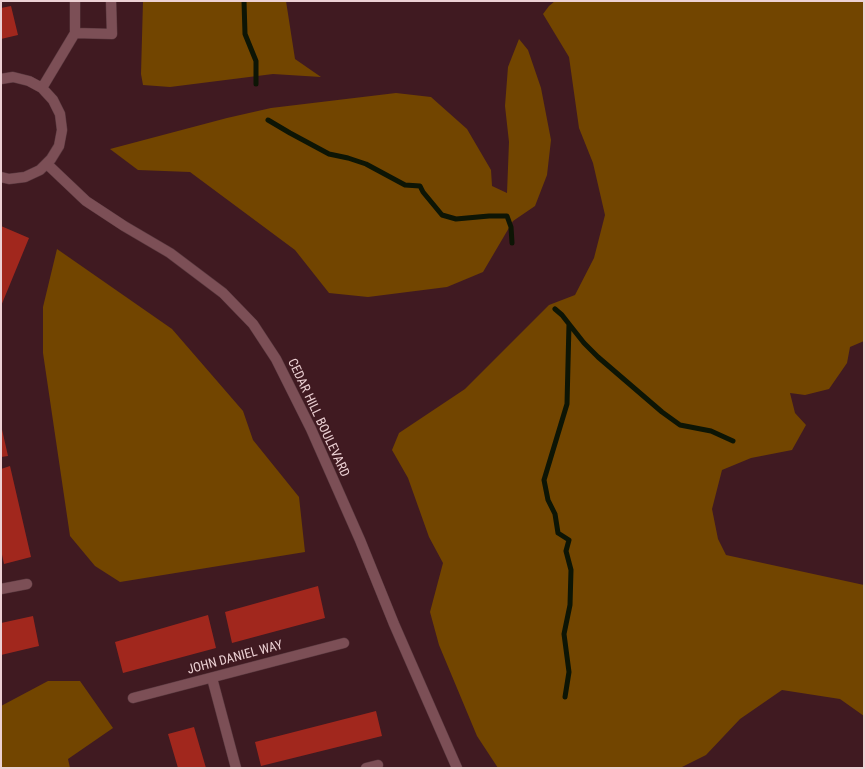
<!DOCTYPE html>
<html>
<head>
<meta charset="utf-8">
<style>
  body { margin:0 }
  #map { position:relative; width:865px; height:769px; overflow:hidden; background:#401a21; font-family:"Roboto Condensed",sans-serif }
  canvas { display:block }
  .frame { position:absolute; inset:0; border:2px solid #ecd1d4; pointer-events:none }
</style>
</head>
<body>
<div id="map">
<canvas width="865" height="769"></canvas>
<div class="frame"></div>
</div>
<script>
const g = document.querySelector('canvas').getContext('2d');
g.lineJoin = 'round';
function fillPath(path, color) { g.fillStyle = color; g.fill(path, 'evenodd'); }
const poly = rows => new Path2D(rows.map(r => 'M' + r).join(''));
function trace(path, color, width, dash) { g.strokeStyle = color; g.lineWidth = width; g.lineCap = dash ? 'butt' : 'round'; g.setLineDash(dash || []); g.stroke(path); }
function drawText(font, color, halo, rows, align = 'center') {
  g.font = font + ' "Roboto Condensed",sans-serif'; g.lineWidth = 3; g.setLineDash([]); g.textBaseline = 'middle'; g.strokeStyle = halo; g.fillStyle = color; for (const [text, x, y, turn = 0] of rows) {
    g.save(); g.translate(x, y); g.rotate((+turn || 0) * Math.PI / 180); g.textAlign = isNaN(turn) ? turn : align; if (halo) g.strokeText(text, 0, 0); g.fillText(text, 0, 0); g.restore();
  }
}
const forest = poly([
  [143,1,286,1,295,59,321,77,273,74,170,87,143,85,141,74],
  [555,1,864,1,864,341,850,347,847,363,829,389,805,395,790,393,795,413,806,425,792,450,751,458,722,470,712,509,718,539,726,555,864,585,864,716,840,699,782,690,740,719,706,755,680,768,498,768,477,736,439,645,430,612,443,563,429,537,408,478,392,450,399,433,465,389,549,305,575,295,594,258,605,215,593,163,579,128,569,57,543,14,549,6],
  [519,39,528,50,541,88,551,140,547,175,535,206,513,221,483,272,447,287,368,297,329,293,295,250,190,172,138,170,110,149,227,118,271,108,396,93,431,97,467,129,491,170,492,186,507,193,509,142,505,106,508,67],
  [57,249,172,329,243,411,253,440,299,497,305,552,120,582,95,566,70,536,43,353,43,307],
  [48,681,80,681,113,728,68,759,70,768,1,768,1,706]
]);
const stream = poly([
  [244,1,245,34,256,61,256,84],
  [268,120,290,133,329,154,348,158,366,164,405,185,420,186,423,192,442,215,456,219,489,216,507,216,511,227,512,243],
  [555,309,562,315,569,324,567,404,544,480,548,500,555,514,558,533,569,540,566,551,571,570,570,605,564,634,569,672,565,697],
  [569,324,584,343,598,357,662,412,680,425,711,431,733,441]
]);
const building = poly([
  [11,6,18,35,1,39,1,8],
  [1,226,29,238,1,306],
  [1,425,8,456,1,457],
  [10,466,31,557,4,564,1,550,1,469],
  [318,586,325,618,232,643,225,612],
  [208,615,216,648,123,673,115,642],
  [33,616,39,646,1,655,1,623],
  [376,711,382,736,261,766,255,742],
  [194,727,206,768,178,768,168,734]
]);
const minor = poly([
  [75,33,112,34,111,1],
  [1,79,13,77,29,81,42,88,53,100,60,114,62,130,59,146,51,159,40,170,25,177,9,179,1,177],
  [42,88,75,33,75,1],
  [47,164,86,201,124,226,170,253,223,293,253,324,276,359,311,429,360,540,394,624,457,768],
  [1,589,27,584],
  [212,678,236,768],
  [133,698,344,643],
  [366,768,378,765]
]);
const streetNames = [
  ["CEDAR HILL BOULEVARD",318,418,65],
  ["JOHN DANIEL WAY",235,658,-15]
];
fillPath(forest, '#724500');
trace(stream, '#0d1505', 5);
fillPath(building, '#a1271d');
trace(minor, '#59393f', 11);
trace(minor, '#7c4f56', 10);
drawText('13px', '#ecd1d4', '#401a21', streetNames);
</script>
</body>
</html>
